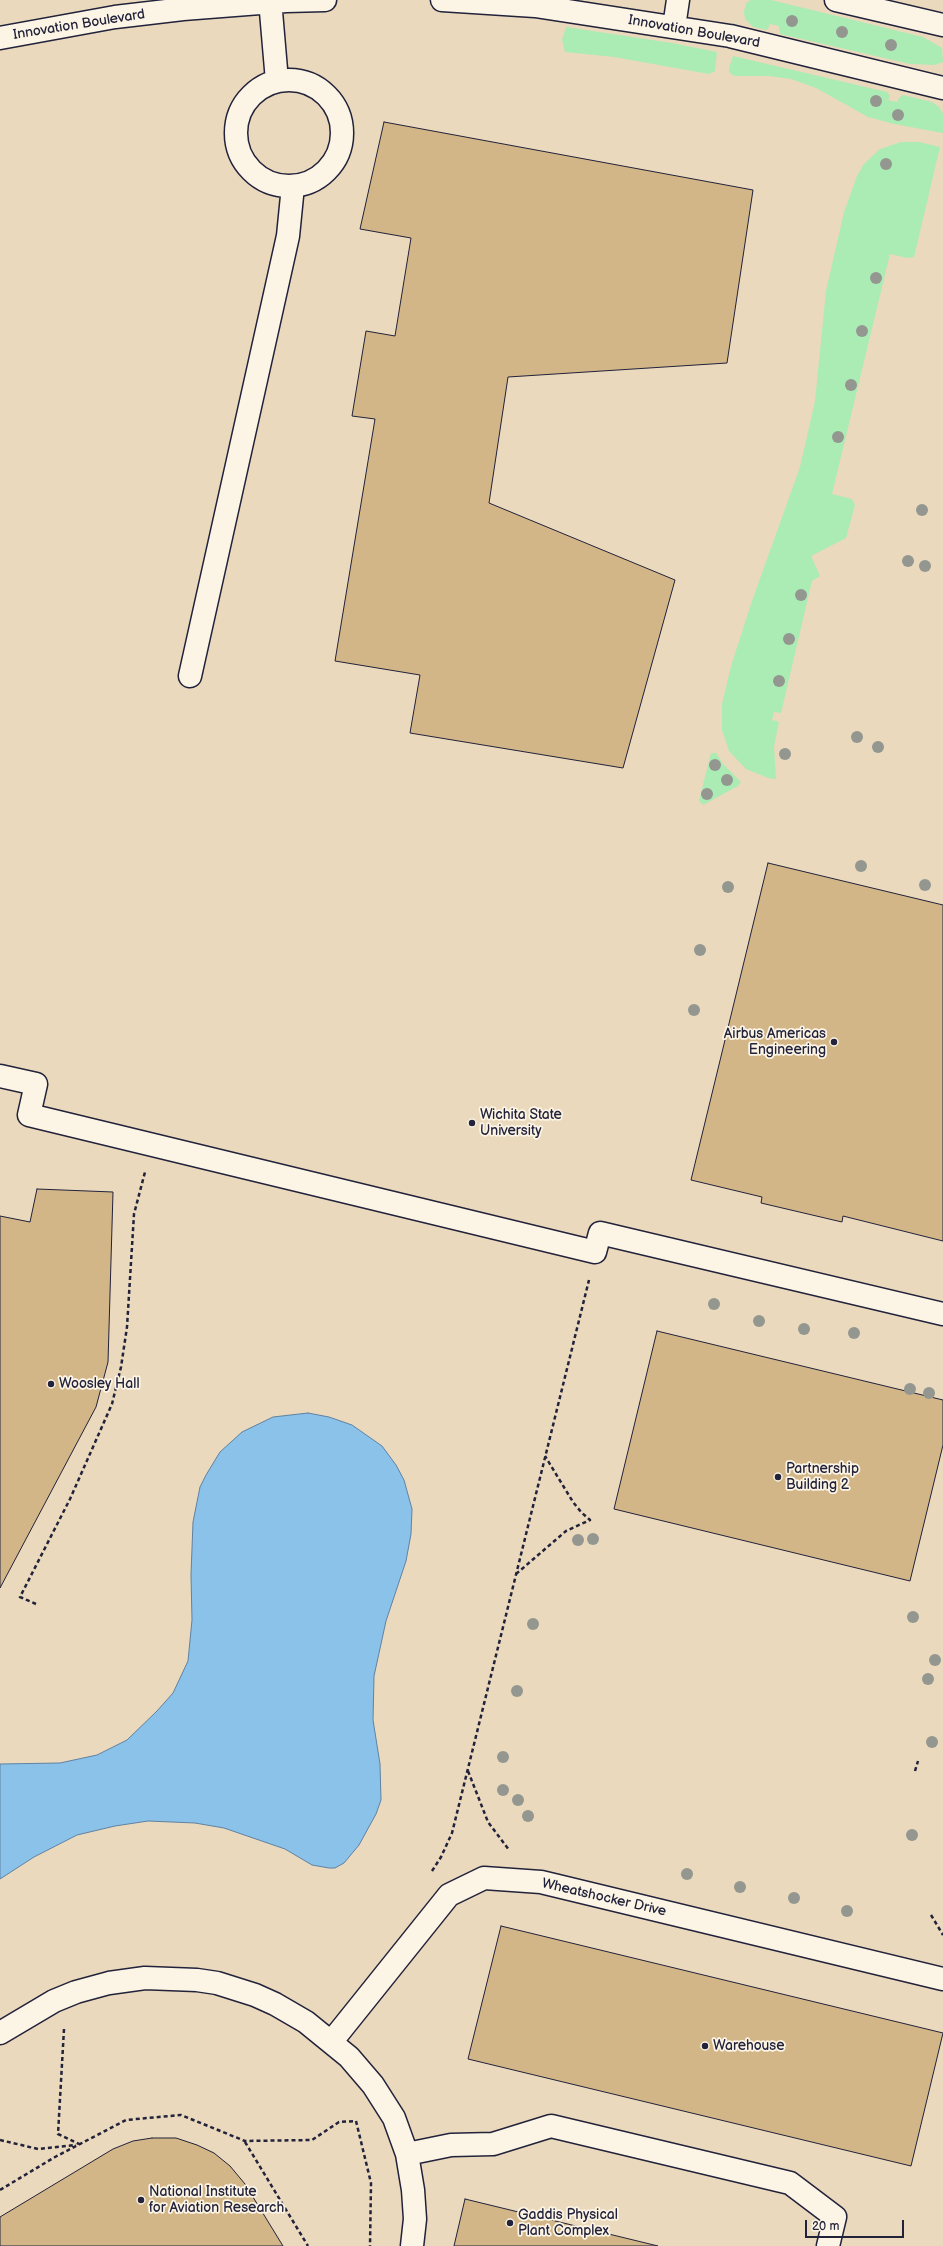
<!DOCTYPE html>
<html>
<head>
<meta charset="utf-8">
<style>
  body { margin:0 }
  #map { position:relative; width:943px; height:2246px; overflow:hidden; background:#f4e8d2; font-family:"Balsamiq Sans",sans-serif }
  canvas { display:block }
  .scale { position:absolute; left:805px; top:2220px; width:99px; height:18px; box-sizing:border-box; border:2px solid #22223b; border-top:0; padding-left:5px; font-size:12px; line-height:14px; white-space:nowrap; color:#22223b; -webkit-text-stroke:3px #fcf5e5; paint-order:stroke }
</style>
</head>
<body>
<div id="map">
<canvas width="943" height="2246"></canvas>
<div class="scale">20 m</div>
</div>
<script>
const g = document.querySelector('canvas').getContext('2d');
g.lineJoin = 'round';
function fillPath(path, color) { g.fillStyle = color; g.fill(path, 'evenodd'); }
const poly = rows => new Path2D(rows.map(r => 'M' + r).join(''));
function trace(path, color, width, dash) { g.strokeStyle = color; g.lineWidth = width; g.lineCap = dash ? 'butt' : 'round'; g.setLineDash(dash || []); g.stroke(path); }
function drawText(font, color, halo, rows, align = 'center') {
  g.font = font + ' "Balsamiq Sans",sans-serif'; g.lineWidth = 3.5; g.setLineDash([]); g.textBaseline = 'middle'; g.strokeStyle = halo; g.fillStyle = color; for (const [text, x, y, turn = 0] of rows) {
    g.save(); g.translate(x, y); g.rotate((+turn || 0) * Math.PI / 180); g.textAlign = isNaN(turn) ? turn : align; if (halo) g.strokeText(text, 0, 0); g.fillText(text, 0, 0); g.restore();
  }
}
const built = poly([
  [0,0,943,0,943,2246,0,2246]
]);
const green = poly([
  [751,0,771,0,923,37,942,48,943,62,935,65,910,64,780,34,779,26,770,24,767,30,753,27,745,19,744,12,746,3],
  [566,27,672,43,717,52,715,71,709,74,614,57,565,52,562,40],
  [733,56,887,92,890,95,888,100,897,102,899,98,903,95,932,102,939,107,943,114,943,133,894,124,868,117,816,88,791,79,769,76,734,76,729,72,729,68],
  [901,142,919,142,940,147,914,257,907,258,890,254,832,494,852,499,855,505,846,538,811,556,820,576,812,581,781,713,774,712,772,720,779,722,774,746,776,779,768,778,746,769,729,751,722,730,722,704,731,666,752,601,800,467,815,401,826,291,844,212,857,176,864,164,880,149],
  [711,753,716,753,723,764,741,782,738,786,703,805,699,801]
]);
const water = poly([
  [308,1413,329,1417,352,1425,382,1446,396,1465,404,1480,412,1509,411,1534,406,1561,386,1621,374,1676,373,1720,380,1764,381,1800,376,1814,359,1845,344,1863,335,1868,329,1868,312,1865,285,1849,224,1828,195,1823,148,1821,115,1826,77,1835,34,1857,0,1879,0,1764,60,1763,97,1755,127,1740,157,1711,173,1693,188,1661,192,1620,191,1575,193,1522,200,1487,206,1475,220,1452,242,1432,273,1417,308,1413]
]);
const building = poly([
  [384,122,753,190,727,363,508,377,489,503,675,580,623,768,410,733,420,675,335,661,375,419,352,416,366,331,395,336,411,238,360,229,384,122],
  [768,863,943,905,943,1241,843,1216,842,1222,761,1203,762,1197,691,1180,768,863],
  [37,1189,113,1192,108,1362,96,1407,0,1588,0,1216,30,1222,37,1189],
  [657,1331,943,1400,943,1445,910,1581,614,1509,657,1331],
  [501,1926,943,2033,911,2166,468,2059,501,1926],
  [152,2138,176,2138,197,2145,214,2153,230,2166,245,2184,283,2246,0,2246,0,2217,113,2149,133,2141,152,2138],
  [465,2199,658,2246,454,2246,465,2199]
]);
const path = poly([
  [516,1574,566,1531,590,1520,581,1512,573,1502,545,1456],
  [36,1604,20,1597,70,1499,112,1404,121,1367,127,1327,134,1214,145,1172],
  [468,1771,488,1822,509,1850],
  [915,1771,918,1761],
  [432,1871,441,1857,452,1833,589,1280],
  [931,1915,943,1935],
  [64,2029,58,2134,79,2144],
  [0,2140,38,2149,76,2145],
  [245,2142,308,2246],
  [0,2190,55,2157,126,2120,181,2115,245,2141,312,2140,339,2122,356,2121,371,2183,370,2246]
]);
const minor = poly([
  [270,0,277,81],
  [442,0,535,6,730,36,943,88],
  [836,0,943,25],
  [674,27,678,0],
  [0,38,115,17,183,9,286,1,325,0],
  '236 133a53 53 0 1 1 106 0a53 53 0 1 1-106 0Z',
  [190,676,288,236,293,186],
  [0,1076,36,1084,29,1115,595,1252,600,1233,943,1314],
  [0,2033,54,2001,76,1992,109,1983,145,1978,197,1980,217,1983,255,1995,275,2004,306,2022,349,2057,373,2085,394,2118,407,2154,413,2190,415,2219,412,2246],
  [332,2041,449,1895,484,1878,541,1882,943,1979],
  [407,2154,451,2145,493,2144,551,2126,790,2183,835,2217,828,2246]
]);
const trees = [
  [792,21],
  [842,32],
  [891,45],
  [876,101],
  [898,115],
  [886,164],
  [876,278],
  [862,331],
  [851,385],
  [838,437],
  [922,510],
  [908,561],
  [925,566],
  [801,595],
  [789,639],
  [779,681],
  [857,737],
  [878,747],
  [785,754],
  [715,765],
  [727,780],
  [707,794],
  [861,866],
  [925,885],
  [728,887],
  [700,950],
  [694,1010],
  [714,1304],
  [759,1321],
  [804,1329],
  [854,1333],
  [910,1389],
  [929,1393],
  [593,1539],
  [578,1540],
  [913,1617],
  [533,1624],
  [935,1660],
  [928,1679],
  [517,1691],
  [932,1742],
  [503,1757],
  [503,1790],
  [518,1800],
  [528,1816],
  [912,1835],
  [687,1874],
  [740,1887],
  [794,1898],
  [847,1911]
];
const markers = [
  [834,1042,4,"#22223b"],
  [472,1123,4,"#22223b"],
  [51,1384,4,"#22223b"],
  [778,1477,4,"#22223b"],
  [705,2046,4,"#22223b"],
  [141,2200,4,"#22223b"],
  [510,2223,4,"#22223b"]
];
const streetNames = [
  ["Innovation Boulevard",79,25,-9],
  ["Innovation Boulevard",694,32,10],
  ["Wheatshocker Drive",604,1898,13]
];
const poiNames = [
  ["Airbus Americas",826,1034,"right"],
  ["Engineering",826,1050,"right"],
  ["Wichita State",480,1115],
  ["University",480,1131],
  ["Woosley Hall",59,1384],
  ["Partnership",786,1469],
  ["Building 2",786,1485],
  ["Warehouse",713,2046],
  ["National Institute",149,2192],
  ["for Aviation Research",149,2208],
  ["Gaddis Physical",518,2215],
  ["Plant Complex",518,2231]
];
fillPath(built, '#ead9bc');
fillPath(green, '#abecb5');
fillPath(water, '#8ac2e9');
trace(water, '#6082a3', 1);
fillPath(building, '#d3b688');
trace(building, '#22223b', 1);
trace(minor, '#22223b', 25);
trace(path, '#22223b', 2.5, [4, 3]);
trace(minor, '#fcf5e5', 22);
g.fillStyle = '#939790';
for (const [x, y] of trees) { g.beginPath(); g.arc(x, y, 6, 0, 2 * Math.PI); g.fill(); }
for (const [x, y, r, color] of markers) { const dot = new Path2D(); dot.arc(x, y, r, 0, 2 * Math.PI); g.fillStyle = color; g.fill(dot); trace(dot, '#fcf5e5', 1.5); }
drawText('14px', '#22223b', '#fcf5e5', streetNames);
drawText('14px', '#22223b', '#fcf5e5', poiNames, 'left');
</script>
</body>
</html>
